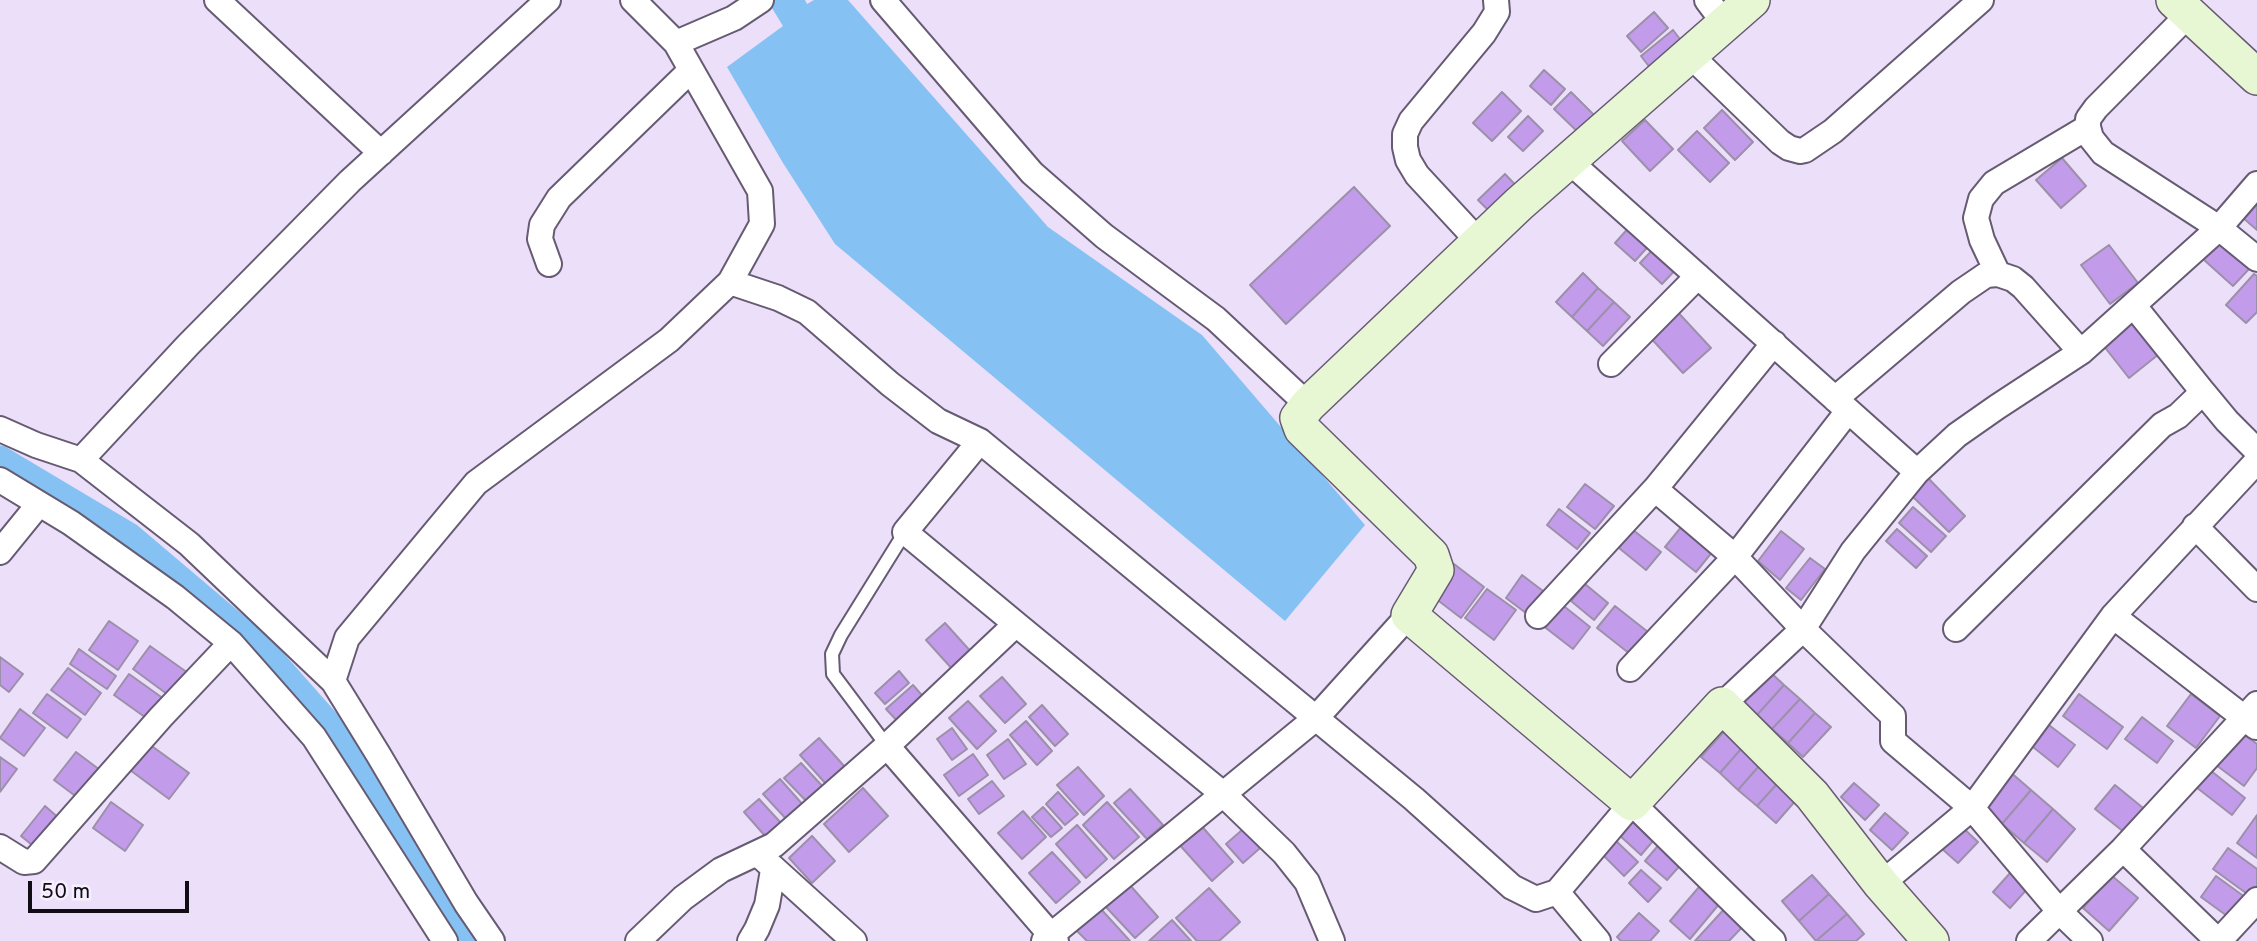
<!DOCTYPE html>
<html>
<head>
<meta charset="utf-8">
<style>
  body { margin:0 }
  #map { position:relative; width:2257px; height:941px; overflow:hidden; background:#ecdffa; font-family:Overpass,sans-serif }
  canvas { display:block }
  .scale { position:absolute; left:28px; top:881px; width:161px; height:32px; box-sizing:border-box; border:4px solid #110d15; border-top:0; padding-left:9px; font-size:21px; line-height:24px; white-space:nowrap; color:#110d15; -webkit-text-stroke:5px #f6efff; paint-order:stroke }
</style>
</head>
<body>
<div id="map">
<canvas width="2257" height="941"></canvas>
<div class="scale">50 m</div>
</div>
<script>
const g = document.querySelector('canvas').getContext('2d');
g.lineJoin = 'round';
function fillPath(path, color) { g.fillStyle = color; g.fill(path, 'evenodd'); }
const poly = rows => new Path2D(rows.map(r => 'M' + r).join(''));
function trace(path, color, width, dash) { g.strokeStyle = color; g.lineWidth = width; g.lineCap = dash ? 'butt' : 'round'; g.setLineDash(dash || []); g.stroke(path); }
const water = poly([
  [767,0,805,0,807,4,814,0,848,0,1048,227,1202,335,1365,525,1285,621,835,244,783,163,727,67,783,26]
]);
const canal = poly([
  [0,457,131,535,262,646,330,723,469,941]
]);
const building = poly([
  [1654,12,1668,28,1641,52,1627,36,1654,12],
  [1673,30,1686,47,1654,73,1641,56,1673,30],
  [1544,70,1565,89,1551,105,1530,86,1544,70],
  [1502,92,1521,111,1492,141,1473,123,1502,92],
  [1571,92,1598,119,1582,136,1554,109,1571,92],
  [1722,110,1753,142,1735,160,1704,128,1722,110],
  [1528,116,1543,131,1523,151,1508,137,1528,116],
  [1645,120,1673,149,1650,171,1622,141,1645,120],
  [1697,131,1729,163,1710,182,1678,150,1697,131],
  [2062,158,2086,186,2061,208,2036,180,2062,158],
  [1505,174,1523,193,1496,218,1478,200,1505,174],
  [1354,187,1390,226,1286,324,1250,285,1354,187],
  [2257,201,2257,230,2242,217,2257,201],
  [1633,223,1653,241,1635,261,1615,243,1633,223],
  [2219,241,2249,269,2233,286,2203,259,2219,241],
  [1659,243,1681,264,1662,284,1640,263,1659,243],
  [2109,245,2138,283,2110,304,2081,265,2109,245],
  [1583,273,1598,288,1572,317,1556,302,1583,273],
  [2254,274,2257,276,2257,312,2246,323,2226,305,2254,274],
  [1598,288,1614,302,1587,331,1572,317,1598,288],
  [1614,302,1630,317,1603,346,1587,331,1614,302],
  [1674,308,1711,348,1683,373,1647,334,1674,308],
  [2134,321,2159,354,2129,378,2103,345,2134,321],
  [1928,478,1965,516,1949,532,1911,495,1928,478],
  [1585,484,1614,506,1595,529,1567,507,1585,484],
  [1913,507,1946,536,1931,552,1899,523,1913,507],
  [1559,509,1590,533,1577,549,1547,525,1559,509],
  [1682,526,1713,551,1696,572,1665,547,1682,526],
  [1897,529,1927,556,1916,568,1886,541,1897,529],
  [1633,530,1661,552,1646,570,1619,548,1633,530],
  [1781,531,1804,549,1780,580,1758,561,1781,531],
  [1810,558,1825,569,1801,600,1786,588,1810,558],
  [1454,564,1484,587,1461,618,1431,595,1454,564],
  [1522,575,1543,591,1526,613,1506,598,1522,575],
  [1585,584,1608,603,1594,620,1571,601,1585,584],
  [1487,589,1516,610,1494,640,1465,618,1487,589],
  [1560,603,1590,627,1573,649,1542,625,1560,603],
  [1615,606,1648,632,1630,654,1597,628,1615,606],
  [109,621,138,641,118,670,89,650,109,621],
  [945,623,973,654,954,671,926,640,945,623],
  [150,646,188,673,171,697,133,669,150,646],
  [79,649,116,676,107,689,70,664,79,649],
  [0,657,23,674,9,692,0,685,0,657],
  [68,668,101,693,85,715,51,690,68,668],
  [899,671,909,683,885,704,875,693,899,671],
  [1769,671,1784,685,1757,715,1742,701,1769,671],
  [129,674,164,699,149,720,114,695,129,674],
  [1002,677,1026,704,1005,723,980,696,1002,677],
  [913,685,926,700,900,724,886,709,913,685],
  [1784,685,1800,699,1772,729,1757,715,1784,685],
  [47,694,81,719,67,738,33,713,47,694],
  [2079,694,2123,727,2107,749,2063,716,2079,694],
  [2191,694,2220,716,2196,748,2167,726,2191,694],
  [1800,699,1815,713,1788,743,1772,729,1800,699],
  [968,701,996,731,977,749,949,718,968,701],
  [1042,705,1068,734,1055,746,1029,717,1042,705],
  [20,709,45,728,24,756,0,738,20,709],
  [1815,713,1831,727,1803,757,1788,743,1815,713],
  [2142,717,2173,741,2157,763,2125,739,2142,717],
  [1026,721,1052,751,1037,765,1010,735,1026,721],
  [2045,722,2075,745,2058,767,2028,743,2045,722],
  [1729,726,1747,742,1720,773,1701,757,1729,726],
  [952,728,967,749,952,760,937,739,952,728],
  [2241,732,2257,744,2257,768,2244,786,2216,765,2241,732],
  [819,738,845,767,826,784,800,755,819,738],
  [1008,739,1026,764,1004,779,987,755,1008,739],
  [1747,742,1766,758,1738,790,1720,773,1747,742],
  [149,744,189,773,169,799,130,770,149,744],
  [76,752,100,770,78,798,54,780,76,752],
  [973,754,988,775,959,796,944,775,973,754],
  [0,757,17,769,0,792,0,757],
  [1766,758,1785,775,1757,806,1738,790,1766,758],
  [801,763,825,789,809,804,784,778,801,763],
  [1078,767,1104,796,1084,815,1057,785,1078,767],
  [2210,770,2245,798,2232,815,2196,787,2210,770],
  [2009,771,2031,790,2002,824,1980,805,2009,771],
  [1785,775,1804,791,1776,823,1757,806,1785,775],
  [780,779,804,806,788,821,763,794,780,779],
  [992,781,1004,796,979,814,968,799,992,781],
  [1854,783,1879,805,1865,820,1841,797,1854,783],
  [2115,785,2148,812,2129,836,2095,809,2115,785],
  [863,788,888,816,849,852,824,824,863,788],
  [1130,789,1163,825,1147,839,1114,803,1130,789],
  [2031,790,2053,809,2024,843,2002,824,2031,790],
  [1058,792,1078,814,1065,825,1046,804,1058,792],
  [759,799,781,823,766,837,744,812,759,799],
  [111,802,143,825,125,851,93,828,111,802],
  [1107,802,1139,837,1114,859,1083,825,1107,802],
  [45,806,61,820,37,849,21,836,45,806],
  [1043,807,1062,828,1051,837,1032,817,1043,807],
  [2053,809,2075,829,2047,862,2024,843,2053,809],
  [1023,811,1046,837,1022,859,998,833,1023,811],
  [1885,813,1908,833,1892,850,1870,830,1885,813],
  [1635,815,1658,835,1641,855,1618,834,1635,815],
  [2257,815,2257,858,2237,843,2257,815],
  [1199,823,1233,862,1212,881,1177,842,1199,823],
  [1250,823,1267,842,1243,863,1226,844,1250,823],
  [1077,825,1107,859,1086,878,1056,844,1077,825],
  [1961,826,1978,842,1958,863,1941,848,1961,826],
  [812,836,835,861,812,883,789,858,812,836],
  [1613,838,1638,862,1624,876,1600,852,1613,838],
  [1662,841,1685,860,1667,880,1645,861,1662,841],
  [2228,848,2257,869,2257,887,2250,896,2213,869,2228,848],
  [1052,852,1080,882,1056,903,1029,873,1052,852],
  [1641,870,1661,888,1648,902,1629,883,1641,870],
  [2011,872,2028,888,2010,908,1993,892,2011,872],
  [1812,875,1829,894,1799,921,1782,901,1812,875],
  [2111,875,2138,898,2109,931,2083,908,2111,875],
  [2216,876,2249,900,2234,921,2201,897,2216,876],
  [1705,880,1725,897,1690,939,1670,921,1705,880],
  [1129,884,1158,917,1135,938,1105,906,1129,884],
  [1209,888,1240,922,1219,941,1197,941,1176,918,1209,888],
  [1829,894,1847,914,1816,941,1799,921,1829,894],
  [1727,906,1746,923,1729,941,1695,941,1727,906],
  [1100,908,1130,941,1087,941,1076,930,1100,908],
  [1639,913,1659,931,1650,941,1621,941,1617,937,1639,913],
  [1847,914,1864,934,1856,941,1816,941,1847,914],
  [1172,920,1191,941,1149,941,1172,920]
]);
const service = poly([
  [887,746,833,674,832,654,841,635,905,532]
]);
const minor = poly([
  [217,0,381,153],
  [883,0,1032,173,1104,236,1216,319,1308,405],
  [1707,0,1725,24],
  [2189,14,2096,108,2088,119,2088,127,2091,138,2103,153,2219,228,2257,259],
  [676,43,734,18,761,0],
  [1690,55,1780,142,1789,148,1800,151,1805,150,1833,131,1981,0],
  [1569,161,1917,472],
  [1479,242,1417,175,1408,160,1405,147,1405,134,1411,121,1484,33,1497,12,1496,0],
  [549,264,540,239,542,225,559,198,691,70],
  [1998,274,1982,240,1976,218,1981,199,1994,183,2088,127],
  [730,282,778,298,807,312,890,384,938,421,980,441,1414,799,1512,887,1536,899,1557,892,1632,803,1773,941],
  [2134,306,2203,392],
  [1611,364,1698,276],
  [1835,399,1961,292,1986,275,1998,274,2013,279,2023,287,2081,352],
  [0,429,36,445,81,460,189,544,333,681],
  [81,460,188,345,350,181,548,0],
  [0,480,71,523,175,597,231,643,314,737,445,941],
  [1655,489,1735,557,1803,629,1893,716,1893,741,1972,808,2060,912,2090,941],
  [2195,526,2257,589],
  [0,552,39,504],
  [1538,616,1655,489,1774,343],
  [2113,616,2256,727],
  [1016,624,1223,794,1284,853,1307,882,1332,941],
  [1956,629,2162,425,2178,416,2203,392,2227,421,2257,451],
  [1630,669,1735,557,1848,411],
  [1722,705,1803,629,1853,551,1917,472,1957,435,1997,407,2081,352,2219,228,2257,184],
  [887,746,1056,941],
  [0,847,24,862,34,861,161,717,231,643],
  [2123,849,2218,941],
  [758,854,854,941],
  [1881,884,1972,808,2113,616,2257,461],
  [1557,892,1598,941],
  [492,941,466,903,378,754,333,681,347,638,476,483,669,340,730,282,762,224,760,191,676,43,633,0],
  [638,941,683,898,721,870,774,845,887,746,1016,624,905,532,980,441],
  [750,941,757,929,767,905,773,870],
  [1044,941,1316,718,1409,615],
  [2029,941,2123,849,2257,704],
  [2219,941,2257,900]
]);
const secondary = poly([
  [1752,0,1519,204,1308,405,1298,418,1302,429,1431,555,1436,570,1409,615,1632,803,1722,705,1812,795,1881,884,1931,941],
  [2174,0,2257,77]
]);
fillPath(water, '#85c2f3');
trace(canal, '#85c2f3', 23);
fillPath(building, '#c29bea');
trace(building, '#9c90a9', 2);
trace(service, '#665b72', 16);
trace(minor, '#665b72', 28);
trace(secondary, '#665b72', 38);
trace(service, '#fff', 12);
trace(minor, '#fff', 24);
trace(secondary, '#e8f7d3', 35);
</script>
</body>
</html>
